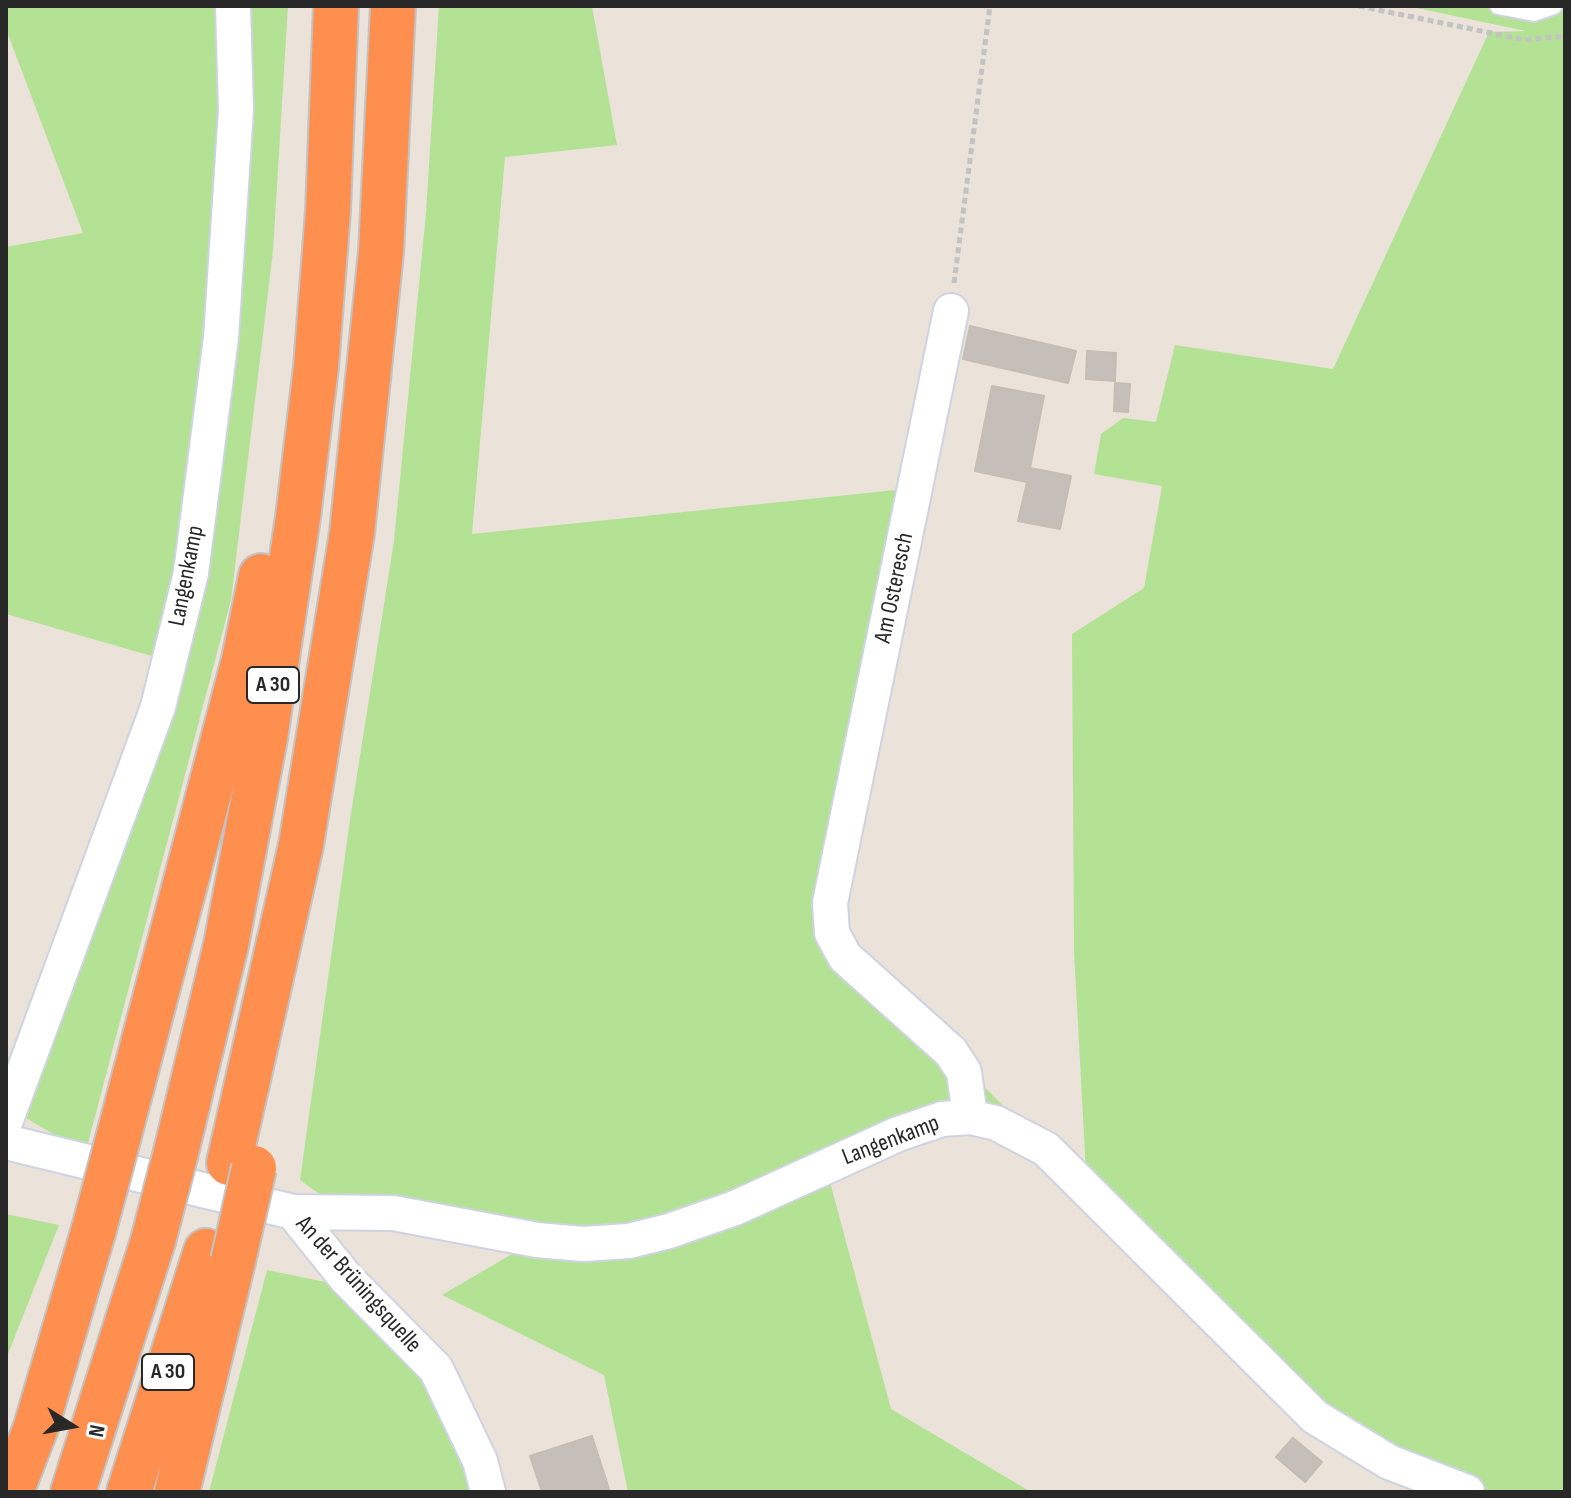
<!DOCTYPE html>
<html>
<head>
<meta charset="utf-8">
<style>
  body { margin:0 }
  #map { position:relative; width:1571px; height:1498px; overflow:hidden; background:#ebe2d9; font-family:"Sofia Sans Condensed",sans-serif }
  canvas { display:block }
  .frame { position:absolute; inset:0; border:8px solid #282828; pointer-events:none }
  .north { position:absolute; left:32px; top:1386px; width:80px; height:80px; -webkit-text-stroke:6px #fff; paint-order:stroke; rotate:101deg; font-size:22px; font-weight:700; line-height:32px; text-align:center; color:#282828 }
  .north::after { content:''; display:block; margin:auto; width:28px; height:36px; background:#282828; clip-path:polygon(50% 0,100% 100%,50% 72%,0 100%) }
</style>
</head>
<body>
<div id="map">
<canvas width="1571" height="1498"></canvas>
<div class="frame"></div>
<div class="north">N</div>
</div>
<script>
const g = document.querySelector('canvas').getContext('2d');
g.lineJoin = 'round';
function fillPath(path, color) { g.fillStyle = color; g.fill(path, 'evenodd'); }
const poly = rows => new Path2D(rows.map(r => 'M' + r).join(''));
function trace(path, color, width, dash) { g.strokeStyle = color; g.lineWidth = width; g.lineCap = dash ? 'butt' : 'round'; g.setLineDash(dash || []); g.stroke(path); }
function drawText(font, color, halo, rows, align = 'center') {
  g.font = font + ' "Sofia Sans Condensed",sans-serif'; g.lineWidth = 8; g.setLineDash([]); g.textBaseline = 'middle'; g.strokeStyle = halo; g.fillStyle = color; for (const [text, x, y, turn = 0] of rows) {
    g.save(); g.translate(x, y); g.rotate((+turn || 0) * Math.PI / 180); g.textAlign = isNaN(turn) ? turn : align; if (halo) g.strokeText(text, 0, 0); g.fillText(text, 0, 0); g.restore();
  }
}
const green = poly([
  [6,6,288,6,273,251,231,600,88,1143,53,1134,26,1118,33,1084,169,661,6,614,6,247,83,233,6,29],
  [439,6,592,6,617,145,505,157,472,534,915,488,832,933,1046,1149,970,1117,826,1167,891,1409,1031,1492,628,1492,604,1375,442,1295,536,1240,343,1211,300,1180,351,813,394,541,426,213],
  [1407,6,1565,6,1565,1492,1467,1492,1389,1462,1087,1191,1074,951,1072,634,1144,588,1162,486,1094,474,1101,434,1123,418,1156,422,1175,345,1333,369,1489,32,1526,31],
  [6,1214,59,1225,6,1359],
  [267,1270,330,1283,397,1328,498,1492,209,1492]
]);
const building = poly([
  [970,326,1076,351,1068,383,963,359,970,326],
  [1087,351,1116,353,1115,381,1086,379,1087,351],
  [1115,383,1130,384,1128,412,1114,411,1115,383],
  [992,386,1044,396,1030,468,1071,476,1060,529,1018,521,1027,482,975,471,992,386],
  [592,1436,610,1492,542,1492,530,1456,592,1436],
  [1293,1438,1322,1462,1305,1482,1276,1457,1293,1438]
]);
const path = poly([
  [1359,6,1525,40,1565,36],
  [954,283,990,6]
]);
const service = poly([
  [1498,6,1534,13,1554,6]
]);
const minor = poly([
  [951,311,830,903,832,933,845,957,951,1052,964,1072,970,1117],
  [6,1120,158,707,191,573,221,338,236,110,233,6],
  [6,1142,293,1212,393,1213,537,1240,583,1244,629,1241,669,1231,735,1208,898,1134,942,1119,970,1117,996,1123,1046,1149,1315,1417,1389,1462,1467,1492],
  [293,1212,346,1278,436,1369,480,1461,488,1492]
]);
const motorway = poly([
  [118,1139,244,660,261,576],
  [176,1152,226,945,265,738,298,517,316,367,328,211,336,6],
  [229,1163,301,845,352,533,381,252,393,6],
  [11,1492,36,1427,94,1229],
  [73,1492,153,1241],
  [129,1492,206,1251],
  [177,1492,233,1261]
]);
const motorwayBridge = poly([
  [94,1229,118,1139],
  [153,1241,176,1152],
  [233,1261,254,1168]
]);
const shields = [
  [273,685,52],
  [168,1372,52]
];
const shieldNames = [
  ["A 30",273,685],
  ["A 30",168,1372]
];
const streetNames = [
  ["Langenkamp",187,576,-79],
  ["Am Osteresch",895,588,-78],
  ["Langenkamp",891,1141,-21],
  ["An der Brüningsquelle",358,1285,48]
];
fillPath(green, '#b4e294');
fillPath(building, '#c6bfb9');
trace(building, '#c6bdb3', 2);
trace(service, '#ced3e1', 20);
trace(minor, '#ced3e1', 38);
trace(motorway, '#c3c3c3', 48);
trace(path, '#c3c3c3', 5, [6, 4]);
trace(service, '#fff', 16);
trace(minor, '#fff', 34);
trace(motorway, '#ff8f4f', 44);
trace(motorwayBridge, '#c3c3c3', 48, []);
trace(motorwayBridge, '#ff8f4f', 44);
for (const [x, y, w] of shields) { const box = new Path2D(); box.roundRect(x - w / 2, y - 18, w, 36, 6); g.fillStyle = '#fff'; g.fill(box); trace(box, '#282828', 2); }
drawText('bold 22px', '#282828', null, shieldNames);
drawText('24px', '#282828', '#fff', streetNames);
</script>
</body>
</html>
